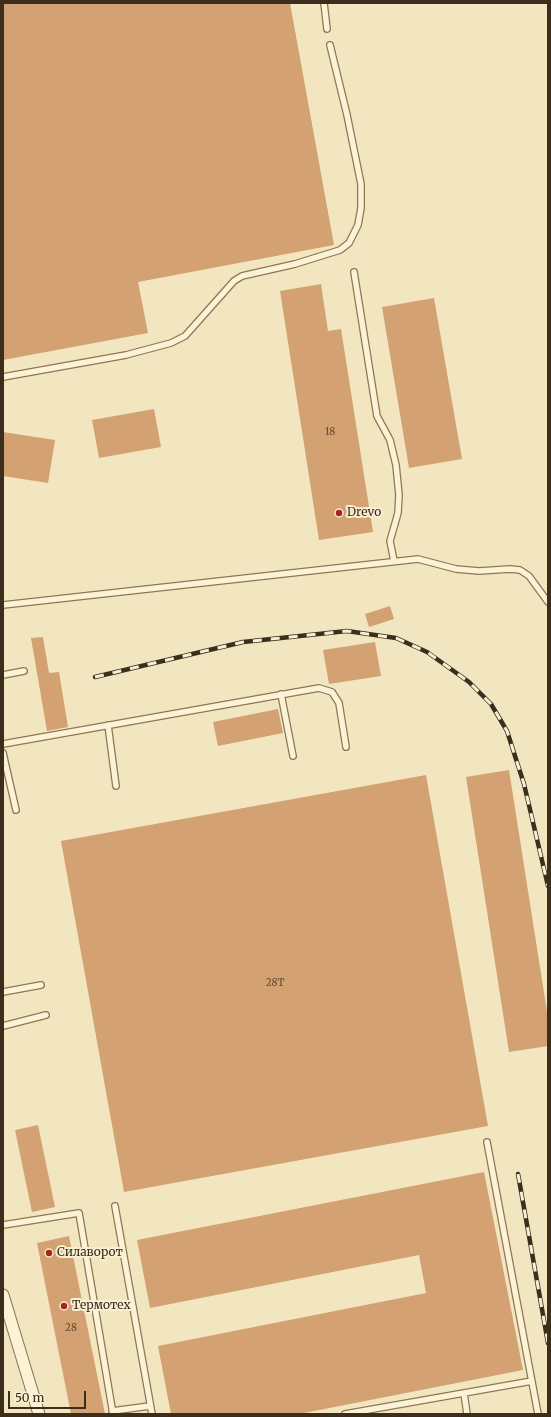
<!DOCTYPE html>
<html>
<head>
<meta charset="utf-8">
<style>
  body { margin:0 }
  #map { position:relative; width:551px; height:1417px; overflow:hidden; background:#f2e6c1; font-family:Merriweather,serif }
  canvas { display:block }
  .frame { position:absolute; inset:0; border:4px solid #3c2d1c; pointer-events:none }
  .scale { position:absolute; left:8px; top:1391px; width:78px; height:18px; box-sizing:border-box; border:2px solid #3c2d1c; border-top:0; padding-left:5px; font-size:12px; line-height:14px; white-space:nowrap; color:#3c2d1c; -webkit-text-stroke:3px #f9efd1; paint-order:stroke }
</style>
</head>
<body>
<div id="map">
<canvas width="551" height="1417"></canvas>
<div class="frame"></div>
<div class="scale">50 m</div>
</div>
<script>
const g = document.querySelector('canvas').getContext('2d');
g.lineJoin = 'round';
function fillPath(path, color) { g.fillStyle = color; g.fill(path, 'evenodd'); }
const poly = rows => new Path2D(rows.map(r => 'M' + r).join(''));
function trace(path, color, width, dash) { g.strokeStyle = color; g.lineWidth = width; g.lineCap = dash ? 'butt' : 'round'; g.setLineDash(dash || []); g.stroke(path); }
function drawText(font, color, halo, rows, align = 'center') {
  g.font = font + ' Merriweather,serif'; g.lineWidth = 4; g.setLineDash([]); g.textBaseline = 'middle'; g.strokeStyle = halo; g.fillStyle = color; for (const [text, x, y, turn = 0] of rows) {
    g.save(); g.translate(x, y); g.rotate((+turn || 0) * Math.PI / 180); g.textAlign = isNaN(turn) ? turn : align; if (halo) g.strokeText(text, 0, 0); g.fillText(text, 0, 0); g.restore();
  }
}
const building = poly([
  [3,3,290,3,334,245,138,282,148,333,3,360],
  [321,284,328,331,341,329,373,532,319,540,280,291],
  [434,298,462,459,409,468,382,307],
  [154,409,161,447,99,458,92,420],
  [3,432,55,440,48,483,3,476],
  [390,606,394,619,369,627,365,614],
  [43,637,49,673,59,672,68,727,47,731,31,638],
  [375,642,381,676,329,684,323,650],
  [278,709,283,733,218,746,213,722],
  [509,770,548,1018,548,1046,509,1052,466,777],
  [426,775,488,1126,124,1192,61,841],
  [38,1125,55,1207,32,1212,15,1130],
  [484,1172,523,1370,299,1414,171,1414,158,1346,426,1293,419,1255,150,1308,137,1240],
  [69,1236,105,1414,71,1414,37,1243]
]);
const lane = poly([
  [324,3,327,29],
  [354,272,377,416,390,440,396,465,399,495,398,513,390,541,394,561],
  [3,377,126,355,171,343,185,336,234,281,242,276,295,264,340,250,349,243,358,225,361,208,361,184,347,115,330,45],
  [3,605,418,559,456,569,479,571,510,569,520,570,529,576,548,602],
  [3,675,24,671],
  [281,694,293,756],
  [108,725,116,786],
  [3,744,319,688,332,692,339,703,346,747],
  [3,753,16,810],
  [3,992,41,985],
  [3,1026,46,1015],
  [487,1142,538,1414],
  [115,1206,152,1414],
  [3,1225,79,1213,113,1414],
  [464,1393,467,1414],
  [112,1411,150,1406],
  [345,1414,532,1381]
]);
const street = poly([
  [3,1295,39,1414]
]);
const rail = poly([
  [95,677,243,642,347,631,396,638,427,652,469,682,491,704,507,731,524,784,548,886],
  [518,1174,548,1343]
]);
const markers = [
  [339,513,4,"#a22721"],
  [49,1253,4,"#a22721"],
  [64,1306,4,"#a22721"]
];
const numberNames = [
  ["18",330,432],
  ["28Т",275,983],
  ["28",71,1328]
];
const poiNames = [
  ["Drevo",347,513],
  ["Силаворот",57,1253],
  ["Термотех",72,1306]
];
fillPath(building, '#d4a173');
trace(lane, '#8e7756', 8);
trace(street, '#8e7756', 13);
trace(lane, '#fcf2d5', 5.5);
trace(street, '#fcf2d5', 11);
trace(rail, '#3c2d1c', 4.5);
trace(rail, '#f9efd1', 3, [9]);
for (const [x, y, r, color] of markers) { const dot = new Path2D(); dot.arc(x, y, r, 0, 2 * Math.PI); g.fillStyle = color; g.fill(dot); trace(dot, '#f9efd1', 1.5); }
drawText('10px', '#624a32', null, numberNames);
drawText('12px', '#3c2d1c', '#f9efd1', poiNames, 'left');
</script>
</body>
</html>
